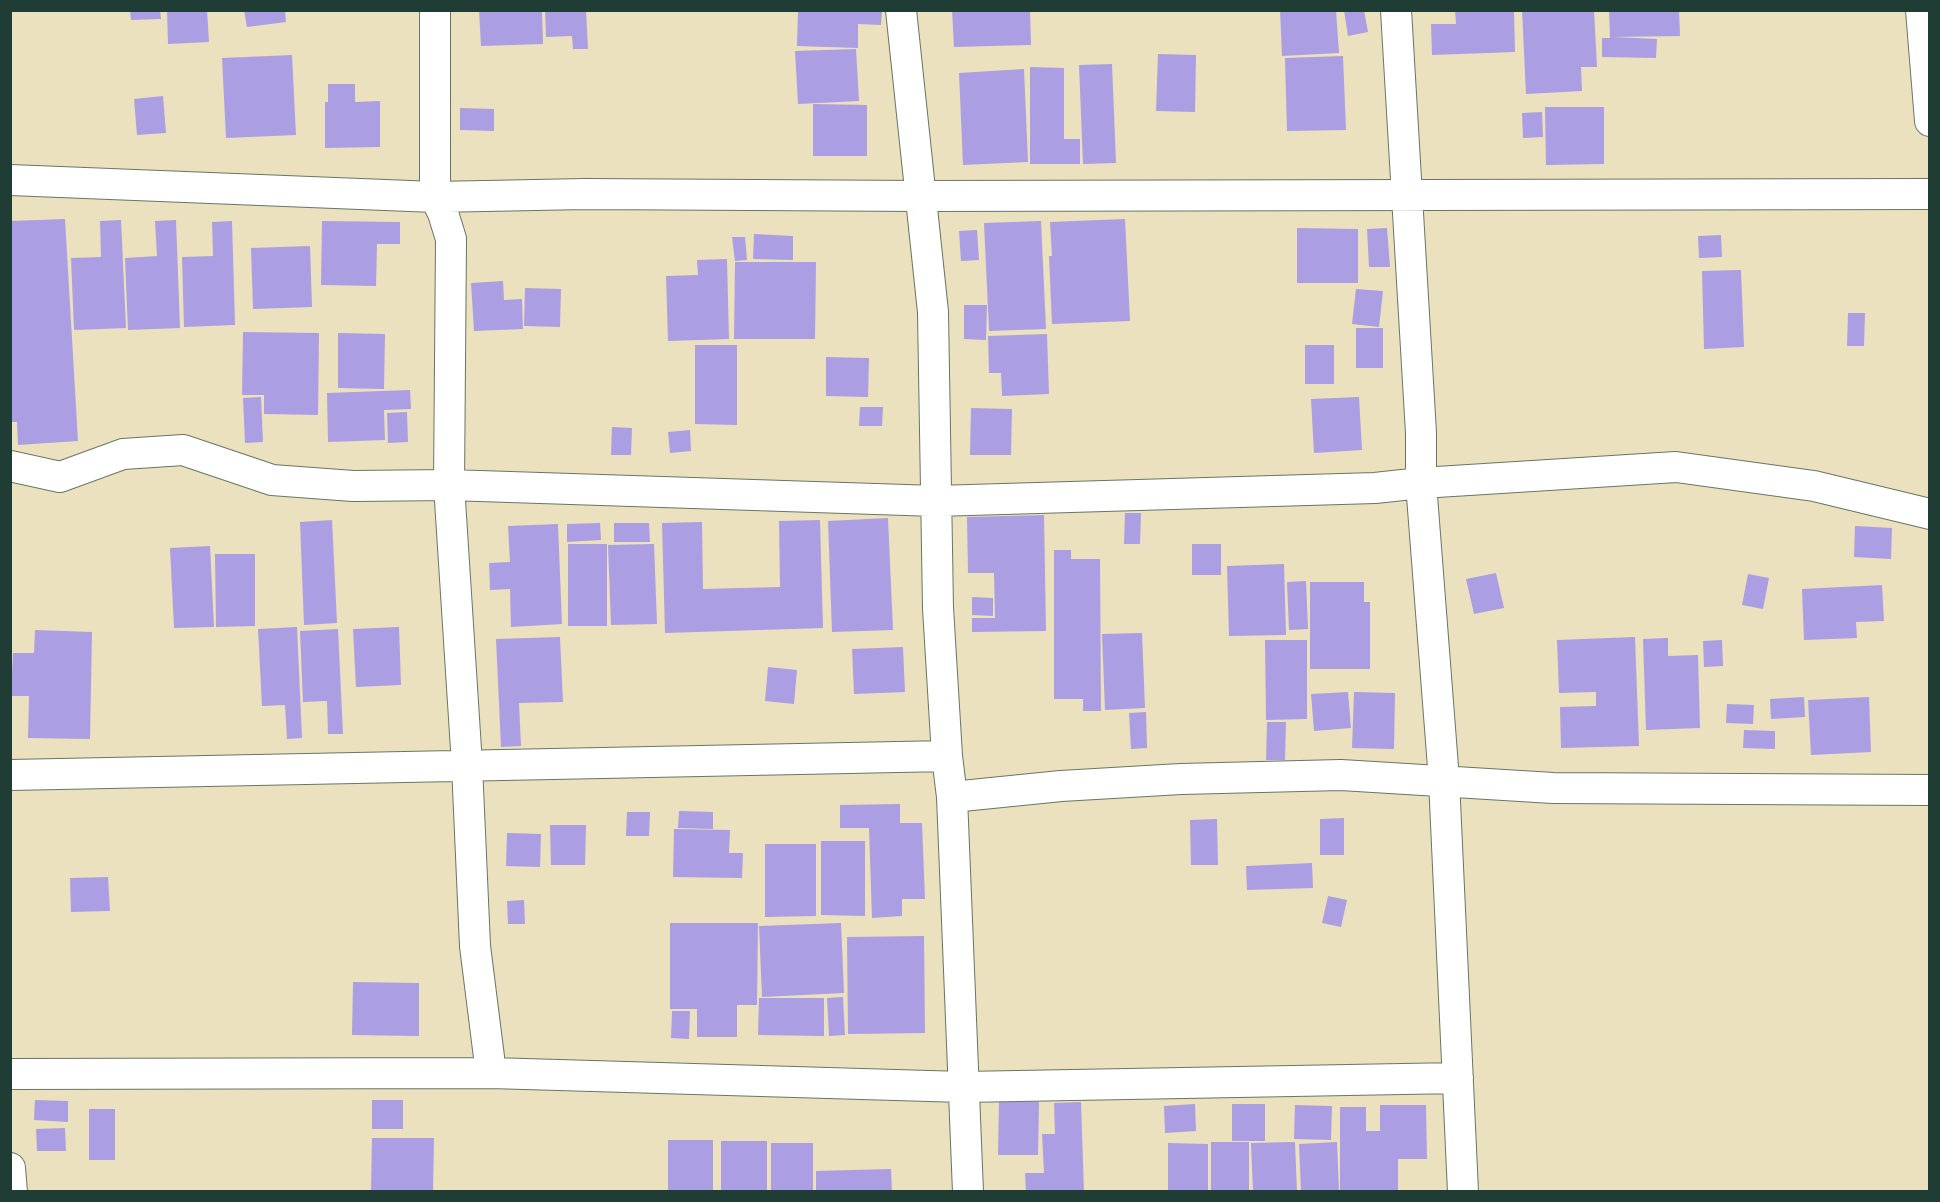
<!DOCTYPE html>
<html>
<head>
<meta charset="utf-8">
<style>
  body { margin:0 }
  #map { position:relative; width:1940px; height:1202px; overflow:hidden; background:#ebe1bf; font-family:Delius,sans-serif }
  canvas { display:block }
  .frame { position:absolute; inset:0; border:12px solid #1f3d34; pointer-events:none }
</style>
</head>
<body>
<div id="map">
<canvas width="1940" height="1202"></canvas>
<div class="frame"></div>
</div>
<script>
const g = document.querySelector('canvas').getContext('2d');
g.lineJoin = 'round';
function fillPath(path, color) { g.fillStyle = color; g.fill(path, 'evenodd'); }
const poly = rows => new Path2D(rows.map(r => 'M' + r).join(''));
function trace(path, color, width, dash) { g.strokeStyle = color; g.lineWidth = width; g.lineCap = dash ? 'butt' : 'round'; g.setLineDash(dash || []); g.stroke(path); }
const building = poly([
  [130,10,160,10,161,19,131,20],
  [167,10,207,10,209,42,168,44],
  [244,10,285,10,286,22,247,27],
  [479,10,542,10,543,44,481,46],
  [545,10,586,10,588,49,573,49,572,36,546,37],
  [798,10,882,10,881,25,858,24,858,48,797,46],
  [952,10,1030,10,1031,45,954,47],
  [1280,10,1336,10,1339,53,1282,56],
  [1344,10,1364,10,1368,32,1348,36],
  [1455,10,1514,10,1515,52,1432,55,1431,24,1456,24],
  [1522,10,1594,10,1597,67,1581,67,1582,91,1526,94],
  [1609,10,1679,10,1680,36,1613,37,1657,39,1656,58,1602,57,1602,38,1610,38],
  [856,49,859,101,798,104,795,51],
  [1158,54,1196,55,1195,112,1156,111],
  [292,55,296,135,226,138,222,58],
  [1343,56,1346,130,1287,131,1285,58],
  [1112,64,1116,163,1083,164,1079,65],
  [1030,67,1064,68,1064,139,1080,139,1080,164,1030,164],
  [1024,69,1028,162,963,165,959,73],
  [328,84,355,84,355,102,380,101,380,147,325,148,325,102,328,102],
  [163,96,166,133,137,135,134,99],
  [813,104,867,105,867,156,813,156],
  [1545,107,1604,107,1604,164,1546,165],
  [460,108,494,109,494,131,460,130],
  [1542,112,1543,137,1523,138,1522,113],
  [65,219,78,441,18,445,17,422,10,422,10,361,12,361,10,221],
  [1125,219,1130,321,1052,324,1049,256,1052,256,1050,222],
  [121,220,126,328,74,330,71,258,101,257,100,221],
  [176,220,180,328,128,330,125,258,157,256,155,221],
  [232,221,235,325,184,327,182,257,213,256,212,222],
  [322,221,400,222,400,244,377,244,376,286,321,285],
  [1041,221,1046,329,989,331,984,223],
  [1297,228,1358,229,1358,283,1297,283],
  [1387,228,1390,267,1369,267,1367,229],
  [977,230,979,260,961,261,959,231],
  [754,234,793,236,793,260,753,259],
  [1721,235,1722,257,1699,258,1698,236],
  [732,237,745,237,747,260,735,261],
  [310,246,312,307,253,309,251,248],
  [727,259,729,339,668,341,666,276,698,275,697,260],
  [735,262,816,262,815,339,734,339],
  [1741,270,1744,347,1704,349,1702,271],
  [503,281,504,300,522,299,523,329,474,331,471,283],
  [525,288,561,289,560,327,524,326],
  [1356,289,1383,291,1379,327,1352,324],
  [964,305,987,305,986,340,964,339],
  [1848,313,1865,313,1864,346,1847,346],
  [1356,328,1383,328,1383,368,1356,368],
  [243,332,319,333,318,415,264,414,264,395,242,395],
  [338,333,385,334,384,389,338,388],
  [1047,334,1049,394,1002,396,1001,373,989,373,988,336],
  [695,345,737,345,737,425,695,424],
  [1305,345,1334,345,1334,384,1305,384],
  [826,357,869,358,868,397,826,396],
  [410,390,411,409,384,410,385,440,328,442,327,393],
  [261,397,263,442,245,443,243,398],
  [1359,397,1362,450,1314,453,1311,399],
  [860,407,883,407,882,426,859,426],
  [971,408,1012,409,1011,455,970,455],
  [407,412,408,442,388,443,387,413],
  [612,427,632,428,631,455,611,455],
  [690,430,691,451,670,453,668,432],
  [1125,513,1141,513,1140,544,1124,544],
  [1044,515,1046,631,972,632,972,618,995,618,994,573,968,573,967,517],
  [888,518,893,630,832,632,828,521],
  [332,520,337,623,304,625,300,522],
  [820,520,823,628,665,633,662,523,702,522,703,589,780,587,779,521],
  [600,523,601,540,567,542,567,524],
  [614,523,649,523,650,542,614,542],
  [558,524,562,624,511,627,510,589,490,590,489,563,510,562,508,526],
  [1855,526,1892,528,1891,559,1854,557],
  [568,544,607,544,607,626,568,626],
  [654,544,657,624,611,625,608,545],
  [1192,544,1221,544,1221,575,1192,575],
  [210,546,214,627,174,628,170,548],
  [1054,550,1071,550,1071,559,1100,559,1101,711,1083,711,1083,699,1054,699],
  [215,554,255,554,255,626,216,627],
  [1284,564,1286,635,1229,636,1227,566],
  [1496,573,1504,608,1474,614,1466,579],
  [1748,574,1769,578,1763,609,1742,605],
  [1306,581,1308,629,1289,630,1287,582],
  [1310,582,1364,582,1364,602,1370,602,1370,669,1310,669],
  [1882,585,1884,621,1856,622,1857,638,1804,640,1802,589],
  [972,597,993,598,993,616,972,615],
  [297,627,302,738,287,739,285,705,262,706,258,629],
  [399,627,401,685,356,687,353,629],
  [338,629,343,734,328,734,327,701,303,702,300,631],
  [35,630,92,632,90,739,28,738,29,696,11,696,13,653,34,653],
  [1142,633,1145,708,1105,710,1102,634],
  [560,637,563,702,519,703,521,746,501,747,496,639],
  [1635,637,1639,746,1561,748,1560,707,1596,706,1596,692,1559,693,1557,640],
  [1668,638,1668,656,1698,655,1700,728,1646,730,1643,639],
  [1265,640,1307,640,1307,719,1266,720],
  [1722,640,1723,666,1704,667,1703,641],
  [903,647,905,692,854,694,852,649],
  [768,667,797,670,794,704,765,701],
  [1348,692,1351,728,1314,731,1311,694],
  [1354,692,1395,693,1394,749,1352,748],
  [1804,697,1805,717,1771,719,1770,699],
  [1869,697,1871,752,1811,755,1808,700],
  [1727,704,1754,705,1753,724,1726,723],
  [1146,712,1147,748,1131,749,1129,713],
  [1267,722,1286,722,1285,760,1266,760],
  [1744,730,1775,731,1775,749,1743,748],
  [900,804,900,823,922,823,925,899,902,899,902,916,872,918,869,828,840,828,840,805],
  [679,811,713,812,713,829,678,828],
  [627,812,650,812,649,836,626,836],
  [1344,818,1344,855,1320,855,1320,819],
  [1217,819,1218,865,1191,865,1190,820],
  [550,825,586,825,585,865,551,865],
  [674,829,730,830,729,853,743,853,742,878,673,877],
  [507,833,541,834,540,867,506,866],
  [821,841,865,841,865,916,821,915],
  [765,844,816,844,816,916,765,917],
  [1312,863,1313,888,1247,890,1246,866],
  [108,877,110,911,71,912,70,878],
  [1328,896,1347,900,1341,927,1322,923],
  [524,900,525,924,508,924,507,901],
  [670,923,758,923,757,1005,737,1005,737,1037,697,1037,697,1009,670,1009],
  [841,923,844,993,762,997,759,926],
  [924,936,925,1033,848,1034,847,937],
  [353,982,419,983,419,1036,352,1035],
  [843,997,845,1035,829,1036,827,998],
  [759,998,824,998,824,1036,758,1035],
  [672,1011,690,1011,689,1039,671,1038],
  [35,1100,68,1101,68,1122,34,1120],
  [372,1100,403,1100,403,1129,372,1129],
  [999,1101,1039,1102,1038,1155,998,1155],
  [1081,1102,1084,1192,1026,1192,1025,1173,1044,1173,1042,1134,1055,1134,1054,1103],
  [1195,1104,1196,1131,1165,1133,1164,1106],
  [1232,1104,1265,1104,1265,1141,1232,1141],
  [1295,1105,1332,1106,1331,1140,1294,1139],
  [1380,1105,1426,1105,1427,1159,1398,1159,1398,1192,1340,1192,1340,1107,1366,1107,1366,1131,1380,1131],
  [89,1109,115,1109,115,1160,89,1160],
  [65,1128,66,1151,37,1151,36,1129],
  [372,1138,434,1138,433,1192,371,1192],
  [668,1140,713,1140,713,1192,668,1192],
  [721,1141,767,1141,767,1192,721,1192],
  [1211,1142,1249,1142,1249,1192,1211,1192],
  [1295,1142,1297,1192,1253,1192,1251,1143],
  [1337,1142,1339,1192,1301,1192,1299,1144],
  [771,1143,813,1143,813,1192,771,1192],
  [1168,1143,1208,1144,1208,1192,1168,1192],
  [891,1169,892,1192,816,1192,816,1171]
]);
const street = poly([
  [435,10,435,197,585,194,921,196,1930,194],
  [901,10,933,312,938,608,947,756,952,797,968,1192],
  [1396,10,1421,433,1421,483,1444,780,1463,1192],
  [1921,10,1930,121],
  [10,180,435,197,443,213,451,239,449,485,467,765,475,946,491,1073],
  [10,466,60,477,123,454,183,450,272,480,353,486,449,485,936,501,1375,488,1421,483,1676,467,1814,486,1930,514],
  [10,775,947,756],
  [952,797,1061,786,1181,779,1341,775,1553,788,1930,790],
  [10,1074,491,1073,963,1087,1458,1078],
  [10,1168,12,1192]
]);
fillPath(building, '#ac9ee2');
trace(street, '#667665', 32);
trace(street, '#fff', 30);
</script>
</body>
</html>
